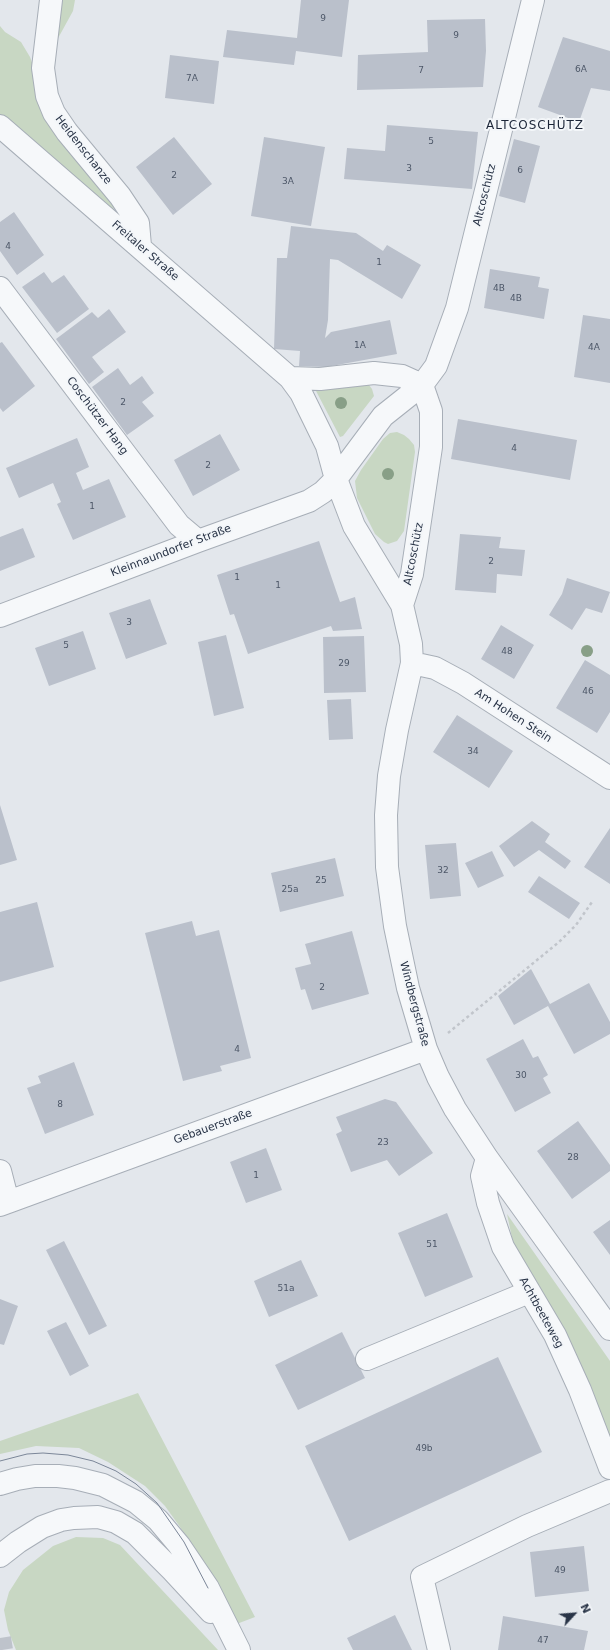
<!DOCTYPE html>
<html>
<head>
<meta charset="utf-8">
<style>
  body { margin:0 }
  #map { position:relative; width:610px; height:1650px; overflow:hidden; background:#e3e7ec; font-family:"DejaVu Sans",sans-serif }
  canvas { display:block }
  .north { position:absolute; left:554px; top:1594px; width:40px; height:40px; -webkit-text-stroke:3px #f3f6f9; paint-order:stroke; rotate:64deg; font-size:11px; font-weight:700; line-height:16px; text-align:center; color:#293447 }
  .north::after { content:''; display:block; margin:auto; width:14px; height:18px; background:#293447; clip-path:polygon(50% 0,100% 100%,50% 72%,0 100%) }
</style>
</head>
<body>
<div id="map">
<canvas width="610" height="1650"></canvas>
<div class="north">N</div>
</div>
<script>
const g = document.querySelector('canvas').getContext('2d');
g.lineJoin = 'round';
function fillPath(path, color) { g.fillStyle = color; g.fill(path, 'evenodd'); }
const poly = rows => new Path2D(rows.map(r => 'M' + r).join(''));
function trace(path, color, width, dash) { g.strokeStyle = color; g.lineWidth = width; g.lineCap = dash ? 'butt' : 'round'; g.setLineDash(dash || []); g.stroke(path); }
function drawText(font, color, halo, rows, align = 'center') {
  g.font = font + ' "DejaVu Sans",sans-serif'; g.lineWidth = 4; g.setLineDash([]); g.textBaseline = 'middle'; g.strokeStyle = halo; g.fillStyle = color; for (const [text, x, y, turn = 0] of rows) {
    g.save(); g.translate(x, y); g.rotate((+turn || 0) * Math.PI / 180); g.textAlign = isNaN(turn) ? turn : align; if (halo) g.strokeText(text, 0, 0); g.fillText(text, 0, 0); g.restore();
  }
}
const green = poly([
  [58,0,75,0,73,11,51,51],
  [0,26,5,32,21,42,30,57,37,76,88,169,115,208,113,209,110,209,0,138],
  [365,383,369,385,372,389,374,396,343,436,340,437,315,389],
  [397,432,404,435,409,439,414,445,415,452,404,531,397,541,388,544,384,542,375,534,357,498,355,481,361,470,383,439,390,433],
  [507,1214,610,1361,610,1446,515,1252],
  [138,1393,255,1617,234,1625,196,1554,180,1527,165,1506,145,1486,108,1462,79,1448,36,1446,0,1454,0,1441],
  [76,1537,103,1538,120,1545,218,1650,16,1650,8,1630,4,1610,9,1592,23,1570,53,1546]
]);
const building = poly([
  [301,0,349,0,342,57,296,51,294,65,223,57,227,30,297,38],
  [485,19,486,51,483,87,357,90,358,55,428,52,427,20],
  [563,37,610,51,610,91,591,88,579,122,538,107],
  [170,55,219,61,214,104,165,98],
  [387,125,478,132,472,189,344,179,347,148,385,151],
  [174,137,212,184,173,215,136,167],
  [264,137,325,147,311,226,251,216],
  [514,139,540,146,525,203,499,196],
  [14,212,44,255,17,275,0,251,0,222],
  [291,226,356,233,383,251,387,245,421,265,402,299,338,260,330,259,328,320,325,338,331,332,390,320,397,354,326,367,299,366,300,351,274,349,277,258,287,258],
  [490,269,540,277,538,287,549,289,544,319,484,308],
  [44,272,52,283,64,275,89,309,57,333,22,287],
  [109,309,126,332,92,357,104,372,89,384,56,339,92,312,98,318],
  [583,315,610,319,610,383,574,377],
  [2,342,35,386,3,412,0,408,0,343],
  [118,368,130,385,142,376,154,393,142,402,154,416,127,435,92,387],
  [458,419,577,440,570,480,451,459],
  [220,434,240,470,193,496,174,460],
  [77,438,89,467,76,473,83,490,109,479,126,517,73,540,57,504,61,502,53,483,19,498,6,468],
  [23,528,35,557,0,571,0,537],
  [460,534,501,537,499,548,525,550,522,576,497,574,496,593,455,590],
  [319,541,340,602,355,597,362,629,333,631,331,626,248,654,234,614,230,615,217,575],
  [567,578,610,592,602,613,586,608,572,630,549,615,562,594],
  [150,599,167,644,126,659,109,613],
  [501,625,534,645,514,679,481,659],
  [83,631,96,669,49,686,35,648],
  [226,635,244,708,214,716,198,642],
  [364,636,366,692,324,693,323,637],
  [585,660,610,675,610,712,597,733,556,708],
  [351,699,353,739,329,740,327,700],
  [457,715,513,751,489,788,433,752],
  [0,805,17,860,0,865],
  [532,821,550,834,545,842,571,861,565,869,539,850,514,867,499,846],
  [610,828,610,884,584,867],
  [456,843,461,896,430,899,425,845],
  [492,851,504,876,478,888,465,863],
  [335,858,344,896,280,912,271,873],
  [539,876,580,903,569,919,528,892],
  [37,902,54,967,0,982,0,912],
  [192,921,196,936,219,930,251,1058,220,1066,222,1071,183,1081,145,933],
  [352,931,369,994,312,1010,305,989,301,990,295,968,311,964,305,944],
  [531,969,550,1004,589,983,610,1022,610,1034,574,1054,548,1006,514,1025,498,996],
  [523,1039,533,1058,538,1056,548,1075,543,1078,551,1093,515,1112,486,1059],
  [74,1062,94,1115,45,1134,27,1088,41,1083,38,1076],
  [385,1099,396,1102,433,1153,399,1176,387,1160,351,1172,336,1134,342,1131,336,1117],
  [578,1121,610,1165,610,1171,572,1199,537,1151],
  [266,1148,282,1190,246,1203,230,1162],
  [447,1213,473,1277,425,1297,398,1233],
  [610,1220,610,1255,593,1232],
  [64,1241,107,1326,89,1335,46,1250],
  [301,1260,318,1296,269,1317,254,1281],
  [0,1299,18,1306,4,1345,0,1344],
  [66,1322,89,1366,70,1376,47,1331],
  [342,1332,365,1378,298,1410,275,1365],
  [498,1357,542,1452,349,1541,305,1446],
  [584,1546,589,1591,535,1597,530,1552],
  [395,1615,412,1650,353,1650,347,1638],
  [503,1616,588,1631,584,1650,498,1650]
]);
const highwayTunnel = poly([
  [0,1638,2,1650]
]);
const path = poly([
  [448,1033,559,942,576,925,592,902]
]);
const minor = poly([
  [51,0,43,68,47,96,54,113,67,132,120,196,138,223,140,246],
  [0,126,290,378,301,393,327,446,336,479,354,526,402,605,411,644,412,663,397,730,389,776,386,815,387,867,395,926,408,988,426,1049,438,1077,455,1109,487,1158,610,1329],
  [0,288,179,525,198,541],
  [290,378,320,379,374,373,402,376,422,385,431,411,431,447,412,574,402,605],
  [0,616,198,541,309,501,323,492,336,479,383,416,422,385,436,366,457,308,533,0],
  [412,663,435,668,463,683,610,778],
  [487,1158,482,1176,488,1203,503,1247,555,1335,580,1390,610,1468],
  [0,1171,8,1202],
  [0,1205,426,1049],
  [367,1359,529,1292],
  [0,1484,17,1479,35,1476,58,1476,75,1478,103,1485,136,1502,158,1520,179,1545,208,1588,239,1650],
  [0,1556,18,1542,42,1527,61,1520,74,1518,98,1517,116,1522,135,1533,173,1571,211,1612],
  [439,1650,422,1577,527,1526,610,1491]
]);
const tram = poly([
  [0,1461,27,1454,43,1453,68,1455,93,1461,116,1471,136,1484,157,1503,184,1542,208,1588]
]);
const trees = [
  [341,403],
  [388,474],
  [587,651]
];
const numberNames = [
  ["9",323,19],
  ["9",456,36],
  ["6A",581,70],
  ["7",421,71],
  ["7A",192,79],
  ["5",431,142],
  ["3",409,169],
  ["6",520,171],
  ["2",174,176],
  ["3A",288,182],
  ["4",8,247],
  ["1",379,263],
  ["4B",499,289],
  ["4B",516,299],
  ["1A",360,346],
  ["4A",594,348],
  ["2",123,403],
  ["4",514,449],
  ["2",208,466],
  ["1",92,507],
  ["2",491,562],
  ["1",237,578],
  ["1",278,586],
  ["3",129,623],
  ["5",66,646],
  ["48",507,652],
  ["29",344,664],
  ["46",588,692],
  ["34",473,752],
  ["32",443,871],
  ["25",321,881],
  ["25a",290,890],
  ["2",322,988],
  ["4",237,1050],
  ["30",521,1076],
  ["8",60,1105],
  ["23",383,1143],
  ["28",573,1158],
  ["1",256,1176],
  ["51",432,1245],
  ["51a",286,1289],
  ["49b",424,1449],
  ["49",560,1571],
  ["47",543,1641]
];
const streetNames = [
  ["Heidenschanze",83,150,52],
  ["Altcoschütz",485,195,-76],
  ["Freitaler Straße",145,251,41],
  ["Coschützer Hang",97,416,53],
  ["Kleinnaundorfer Straße",171,551,-21],
  ["Altcoschütz",414,554,-79],
  ["Am Hohen Stein",513,716,33],
  ["Windbergstraße",414,1004,75],
  ["Gebauerstraße",213,1127,-20],
  ["Achtbeeteweg",541,1313,61]
];
const neighbourhoodNames = [
  ["ALTCOSCHÜTZ",535,126]
];
fillPath(green, '#c8d7c3');
fillPath(building, '#bac0cb');
trace(highwayTunnel, '#bec3cb', 22, [22, 11]);
trace(minor, '#a7aeb7', 24);
trace(path, '#c1c5cb', 2.5, [3, 3]);
trace(minor, '#f6f8fa', 22);
trace(tram, '#7b8698', 1);
g.fillStyle = '#889f87';
for (const [x, y] of trees) { g.beginPath(); g.arc(x, y, 6, 0, 2 * Math.PI); g.fill(); }
drawText('9px', '#4d5768', null, numberNames);
drawText('11px', '#293447', '#f3f6f9', streetNames);
g.letterSpacing = '1px';
drawText('12px', '#1b2538', '#f3f6f9', neighbourhoodNames);
g.letterSpacing = '0px';
</script>
</body>
</html>
